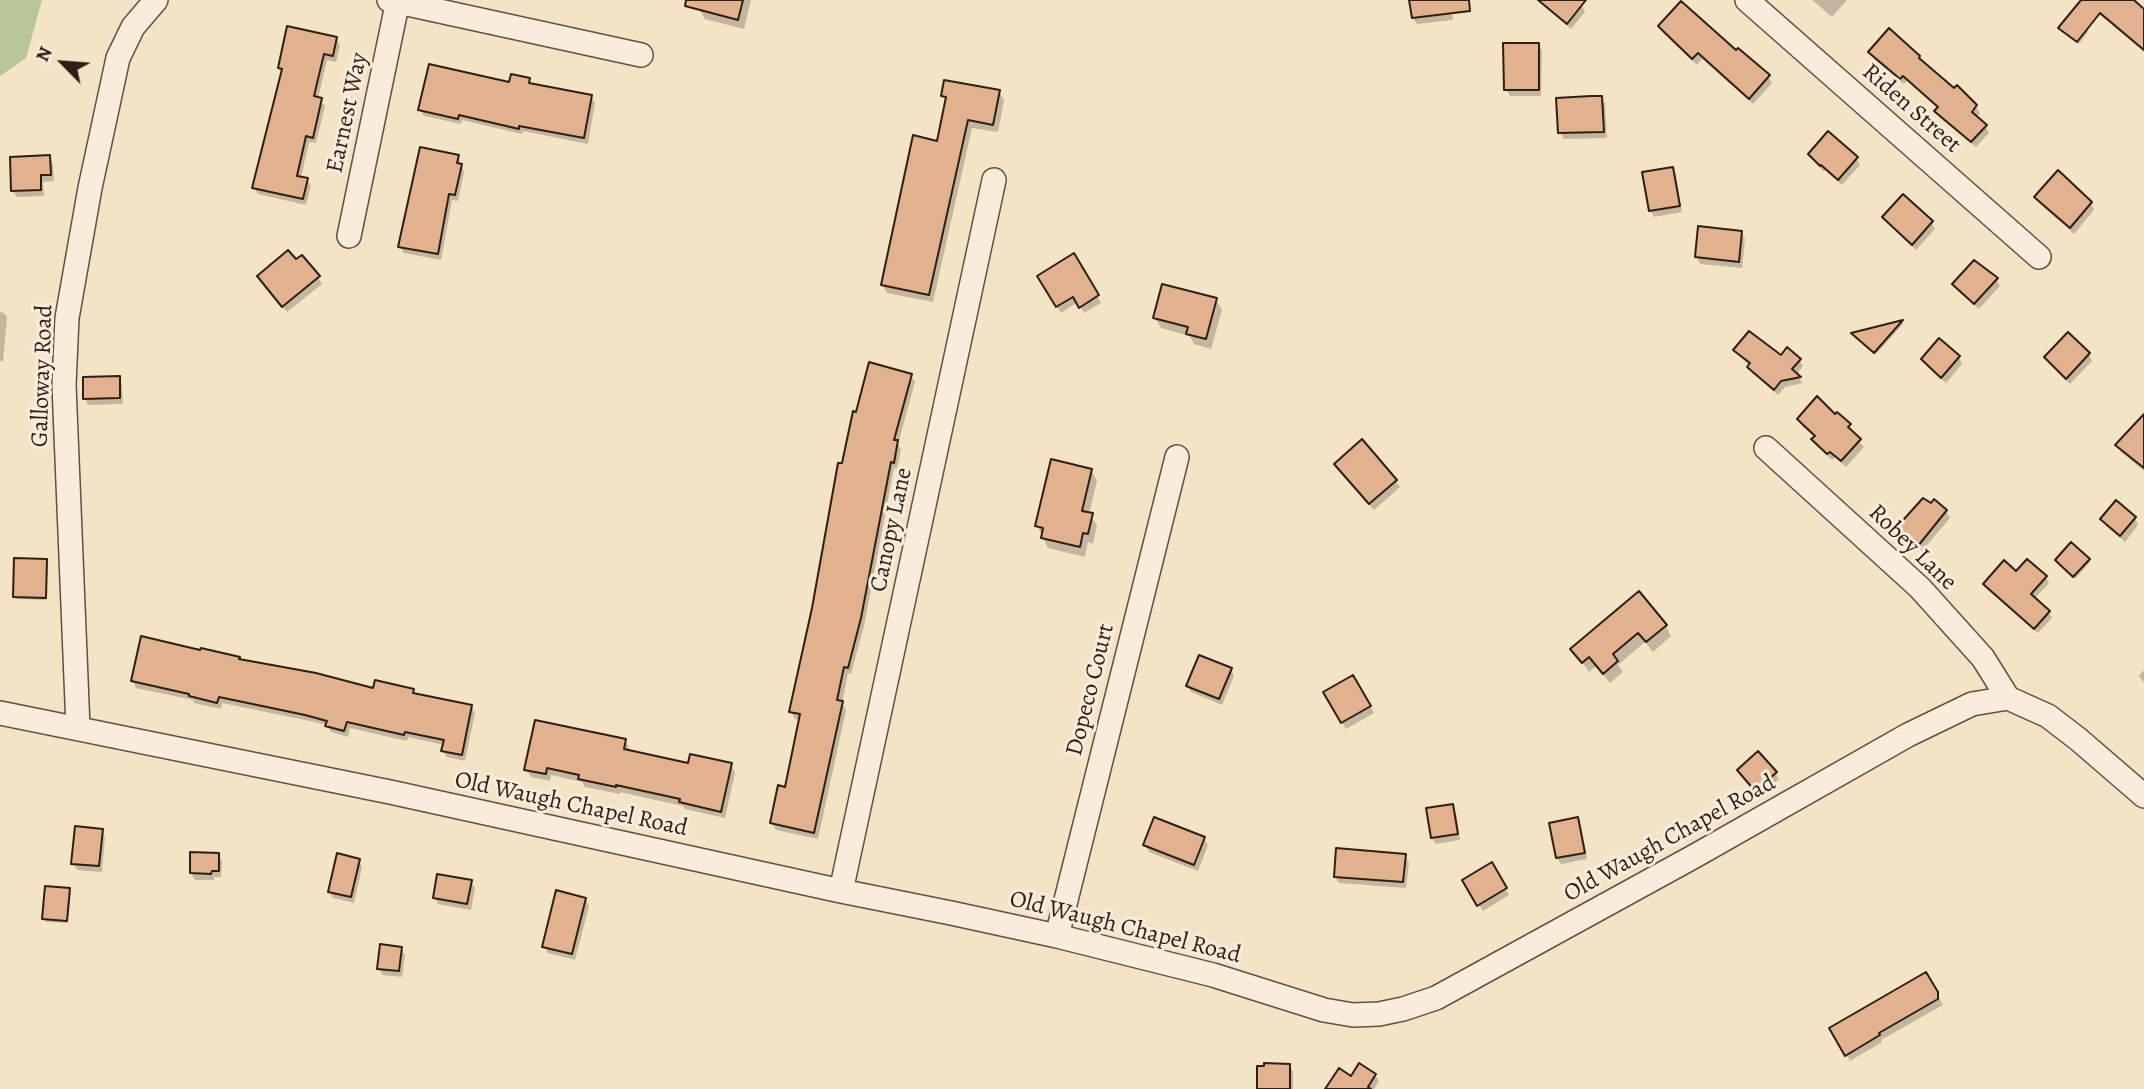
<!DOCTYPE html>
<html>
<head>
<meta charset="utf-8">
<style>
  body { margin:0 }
  #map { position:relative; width:2144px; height:1089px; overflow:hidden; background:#f4e4c6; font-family:Alegreya,serif }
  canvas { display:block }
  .north { position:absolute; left:28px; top:28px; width:70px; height:70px; -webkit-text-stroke:5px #f8edda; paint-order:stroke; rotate:295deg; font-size:19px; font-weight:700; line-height:28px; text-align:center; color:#2e1e15 }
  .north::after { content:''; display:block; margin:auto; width:24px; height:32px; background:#2e1e15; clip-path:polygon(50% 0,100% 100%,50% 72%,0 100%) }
</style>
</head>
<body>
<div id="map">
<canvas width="2144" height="1089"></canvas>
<div class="north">N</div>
</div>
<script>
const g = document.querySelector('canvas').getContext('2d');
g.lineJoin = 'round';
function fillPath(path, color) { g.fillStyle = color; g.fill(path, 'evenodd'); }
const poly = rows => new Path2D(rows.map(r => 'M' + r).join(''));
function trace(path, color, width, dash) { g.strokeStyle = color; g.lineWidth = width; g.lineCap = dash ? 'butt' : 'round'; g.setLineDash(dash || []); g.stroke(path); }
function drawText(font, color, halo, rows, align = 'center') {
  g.font = font + ' Alegreya,serif'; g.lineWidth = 6; g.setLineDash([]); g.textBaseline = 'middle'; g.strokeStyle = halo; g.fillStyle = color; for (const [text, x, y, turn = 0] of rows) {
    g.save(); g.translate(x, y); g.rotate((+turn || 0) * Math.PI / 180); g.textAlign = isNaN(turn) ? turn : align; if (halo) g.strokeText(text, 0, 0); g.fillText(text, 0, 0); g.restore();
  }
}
const green = poly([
  [0,0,42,0,26,58,0,76]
]);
const shadow = poly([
  [701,0,751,0,744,29,705,19,699,9],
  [1411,0,1450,0,1453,20,1417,24,1413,18],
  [1555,0,1575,0,1582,6,1585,12,1571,29,1553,14,1549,7],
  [1812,0,1847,0,1832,17],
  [2082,0,2130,0,2144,12,2144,52],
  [1660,27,1736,52,1768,77,1772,83,1753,104,1702,59,1697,65,1663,33],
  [2087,29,2088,32,2079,44,2062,31],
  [336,39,340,45,336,62,327,60,318,99,325,106,316,143,309,142,301,178,307,180,311,186,306,205,258,194,254,187,283,73,279,67],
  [1538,44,1542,51,1541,96,1510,96,1506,89],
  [1870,52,1919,57,1922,62,1954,91,1957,88,1976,107,1980,113,1976,118,1985,126,1989,133,1976,147,1940,118,1936,111,1939,109,1907,81,1904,84,1874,59],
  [529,80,532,85,591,97,595,103,588,144,523,131,522,134,462,120,461,124,424,116,420,109],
  [999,92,1004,100,998,132,972,128,933,302,887,293,882,284,939,143,947,103,943,96],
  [1601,97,1605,104,1607,138,1564,139,1560,132],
  [1810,155,1856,158,1860,165,1842,185,1825,170,1824,172],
  [458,156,464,172,458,201,452,200,441,260,404,253,400,247],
  [49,157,53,164,54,181,43,182,44,196,17,197,13,191],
  [1672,169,1676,175,1682,212,1654,217,1651,211,1644,174],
  [2036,197,2091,203,2094,210,2074,234,2040,204],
  [1884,217,1931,222,1935,229,1916,250,1888,224],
  [1741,232,1745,239,1742,268,1700,264,1697,257],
  [1074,256,1101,303,1084,313,1078,302,1061,313,1039,277],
  [296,262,318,277,322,284,287,312,263,283],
  [1996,279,2000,286,1979,309,1958,291,1955,284],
  [1216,300,1222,310,1211,349,1194,344,1190,336,1161,328,1155,318],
  [0,312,4,313,7,317,3,361,0,361],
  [1902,322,1903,324,1876,354,1854,334],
  [1735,350,1799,360,1803,366,1796,375,1803,383,1785,387,1778,395,1752,373,1749,367,1750,366,1739,356],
  [2089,354,2092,361,2070,384,2050,364,2046,358],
  [1959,357,1962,364,1946,383,1927,366,1923,359],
  [910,375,915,382,898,444,901,449,897,469,894,468,864,626,851,674,848,673,842,703,846,710,818,839,776,830,772,823,786,789,801,720,795,719,791,712,843,465],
  [119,378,122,385,123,404,88,405,85,398],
  [1835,416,1849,425,1853,432,1852,433,1864,447,1846,467,1835,457,1832,460,1817,446,1813,440,1815,437,1802,426,1799,419],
  [2144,423,2144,471,2121,452,2118,445],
  [1091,470,1097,481,1089,514,1097,525,1093,544,1088,542,1085,557,1048,548,1037,525],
  [1340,470,1396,481,1400,487,1374,510],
  [1931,506,1946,511,1950,518,1922,551,1902,535,1898,528],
  [2135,518,2138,525,2125,542,2106,526,2102,519],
  [2089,560,2090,562,2075,579,2059,563],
  [46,561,48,564,46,600,16,599,14,596],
  [2016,574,2046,577,2049,583,2034,599,2048,612,2052,618,2038,633,1988,590,1985,584],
  [1666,626,1671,636,1653,652,1645,642,1618,665,1623,672,1610,683,1596,666,1589,672,1573,650],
  [240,661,374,690,413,690,416,695,471,706,475,713,465,761,447,757,443,751,444,745,408,737,407,741,350,728,348,737,331,732,327,725,310,721,222,703,221,709,194,703,193,700,136,688,133,681],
  [1231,670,1234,676,1222,705,1191,692,1188,685],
  [2144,670,2144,683,2139,676],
  [1353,677,1374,713,1346,729,1325,693],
  [625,740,629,748,629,752,690,765,731,765,735,773,725,818,685,809,683,806,620,792,620,794,585,787,582,782,551,775,550,781,531,777,526,769],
  [1775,773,1779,779,1760,796,1743,777],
  [1452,806,1456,812,1460,840,1436,844,1432,838,1428,809],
  [1577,819,1581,825,1587,859,1561,864,1557,858],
  [102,831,105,837,102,872,77,870,73,863],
  [1204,838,1208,845,1198,871,1149,852,1145,845],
  [218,855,222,861,221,877,214,877,214,880,195,880,191,873],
  [1405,856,1409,863,1406,888,1339,883,1335,876],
  [358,860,362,867,354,903,333,898,330,892],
  [1491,865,1509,895,1483,911,1465,881],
  [471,882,475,888,471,910,438,904,435,898],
  [69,890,71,892,68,923,46,922,44,919],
  [585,899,589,906,575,960,548,953,544,946],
  [401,949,405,955,402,977,383,975,379,969],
  [1926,974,1943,1005,1881,1040,1882,1042,1850,1061,1831,1029],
  [1289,1065,1293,1072,1293,1089,1259,1089],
  [1375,1075,1379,1081,1374,1089,1327,1089,1351,1078]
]);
const building = poly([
  [686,0,743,0,738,20,685,6,686,0],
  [1409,0,1469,0,1470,11,1412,18,1409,0],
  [1538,0,1586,0,1567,24,1538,0],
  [2081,0,2134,0,2144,9,2144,50,2100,13,2077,42,2058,28,2081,0],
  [1681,1,1736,50,1738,48,1770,75,1749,99,1698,53,1692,59,1658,26,1681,1],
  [287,26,337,37,333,56,324,54,314,96,322,98,313,138,306,136,297,176,308,178,303,199,252,188,282,69,278,68,287,26],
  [1889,28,1920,56,1919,58,1954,88,1957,85,1977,105,1972,112,1987,125,1971,142,1934,111,1938,107,1903,76,1900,79,1868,52,1889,28],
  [1503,43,1539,43,1539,90,1504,90,1503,43],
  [429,64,509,82,511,74,530,78,529,83,592,95,584,138,519,126,519,129,459,115,458,119,418,110,429,64],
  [944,80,1000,90,993,125,968,120,929,295,881,285,913,135,937,141,946,97,941,96,944,80],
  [1591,96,1602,96,1604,132,1558,133,1556,98,1591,96],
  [1828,131,1858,157,1838,180,1821,165,1820,166,1808,154,1828,131],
  [420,147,459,155,457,163,462,164,455,195,449,194,438,254,398,247,420,147],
  [50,155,51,175,41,175,41,190,11,191,10,157,50,155],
  [1673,167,1680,206,1649,211,1642,172,1673,167],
  [2058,170,2092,202,2070,228,2034,197,2058,170],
  [1903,194,1933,221,1912,245,1882,217,1903,194],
  [1698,226,1742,231,1739,262,1695,257,1698,226],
  [288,250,296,259,302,255,320,276,282,307,257,276,288,250],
  [1074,253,1099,295,1079,308,1073,297,1056,307,1037,276,1074,253],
  [1974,260,1998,278,1974,304,1952,284,1974,260],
  [1162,284,1217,298,1206,339,1186,334,1188,327,1153,318,1162,284],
  [1903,320,1874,353,1851,333,1903,320],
  [1749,331,1781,355,1787,347,1801,359,1792,369,1801,377,1781,381,1774,390,1747,367,1750,363,1733,350,1749,331],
  [2068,332,2090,353,2066,379,2044,357,2068,332],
  [1939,338,1960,356,1941,378,1921,359,1939,338],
  [869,362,912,374,894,440,898,440,894,463,891,462,861,618,848,668,844,667,837,700,843,701,814,833,770,823,778,785,785,787,800,714,789,712,812,608,838,463,842,463,853,411,856,412,869,362],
  [120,376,120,398,83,399,83,377,120,376],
  [1817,396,1835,414,1837,412,1851,424,1848,427,1861,439,1841,461,1830,452,1827,454,1811,439,1815,436,1797,419,1817,396],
  [2144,414,2144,468,2115,445,2144,414],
  [1362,439,1397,480,1369,504,1334,464,1362,439],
  [1051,459,1092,469,1082,511,1093,513,1088,534,1083,533,1080,547,1041,538,1043,528,1035,526,1051,459],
  [1923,498,1931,503,1934,499,1947,510,1918,546,1896,528,1923,498],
  [2116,500,2136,517,2120,536,2100,519,2116,500],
  [2071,542,2090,559,2073,577,2055,560,2071,542],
  [14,558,47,559,46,598,13,597,14,558],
  [2027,559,2047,576,2031,594,2050,611,2034,629,1983,584,2004,560,2016,571,2027,559],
  [1639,591,1667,625,1646,642,1638,633,1613,654,1618,661,1603,674,1589,657,1582,663,1570,649,1639,591],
  [141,636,200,650,201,648,240,657,239,659,316,673,373,688,375,680,414,689,413,693,472,705,462,755,441,751,444,740,405,732,404,735,347,722,344,731,325,726,327,721,305,715,219,697,217,703,189,696,189,694,131,681,141,636],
  [1199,655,1232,668,1219,699,1186,686,1199,655],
  [1353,675,1371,706,1341,723,1323,692,1353,675],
  [535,720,626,739,624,749,688,763,690,754,732,763,721,812,679,802,680,799,616,785,616,787,578,779,579,775,547,768,546,774,524,770,535,720],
  [1758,751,1777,772,1755,791,1737,770,1758,751],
  [1453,804,1458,834,1431,838,1426,808,1453,804],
  [1154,817,1205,837,1194,865,1143,845,1154,817],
  [1578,817,1585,853,1556,858,1549,823,1578,817],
  [75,826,103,829,99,866,71,864,75,826],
  [1336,848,1406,854,1403,882,1334,877,1336,848],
  [190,852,219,853,219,871,212,871,211,874,190,873,190,852],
  [337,853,360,859,351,897,328,892,337,853],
  [1492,862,1507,888,1477,906,1462,880,1492,862],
  [437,874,472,880,467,904,433,898,437,874],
  [45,886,70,888,67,921,42,919,45,886],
  [556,890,586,898,572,954,542,947,556,890],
  [380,944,402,947,399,971,377,969,380,944],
  [1926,972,1938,992,1938,999,1879,1033,1880,1035,1845,1056,1829,1028,1926,972],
  [1264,1063,1290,1064,1290,1089,1257,1089,1257,1066,1264,1066,1264,1063],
  [1359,1063,1376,1074,1368,1087,1371,1089,1325,1089,1339,1068,1351,1076,1359,1063]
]);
const street = poly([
  [389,0,641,55],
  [1747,0,2039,257],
  [349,236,398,0],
  [1766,448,1920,588,1983,658,2008,698],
  [0,713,390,792,841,891,951,913,1057,936,1213,975,1324,1010,1353,1015,1379,1014,1403,1009,1436,998,1693,857,1908,735,1972,704,2008,698,2048,716,2078,739,2144,796],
  [78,728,64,385,67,318,90,188,118,58,133,27,156,0],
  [841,891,994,180],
  [1057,936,1177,457]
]);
const streetNames = [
  ["Riden Street",1911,109,41],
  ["Earnest Way",348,113,-78],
  ["Galloway Road",43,376,-88],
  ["Canopy Lane",892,530,-78],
  ["Robey Lane",1912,548,44],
  ["Dopeco Court",1091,690,-76],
  ["Old Waugh Chapel Road",571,805,12],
  ["Old Waugh Chapel Road",1670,839,-29],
  ["Old Waugh Chapel Road",1125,928,14]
];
fillPath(green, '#b8c597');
fillPath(shadow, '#0003');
fillPath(building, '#e2b28e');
trace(building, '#2e1e15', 2);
trace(street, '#605041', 26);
trace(street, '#f8edda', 23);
drawText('24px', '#2e1e15', '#f8edda', streetNames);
</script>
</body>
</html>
